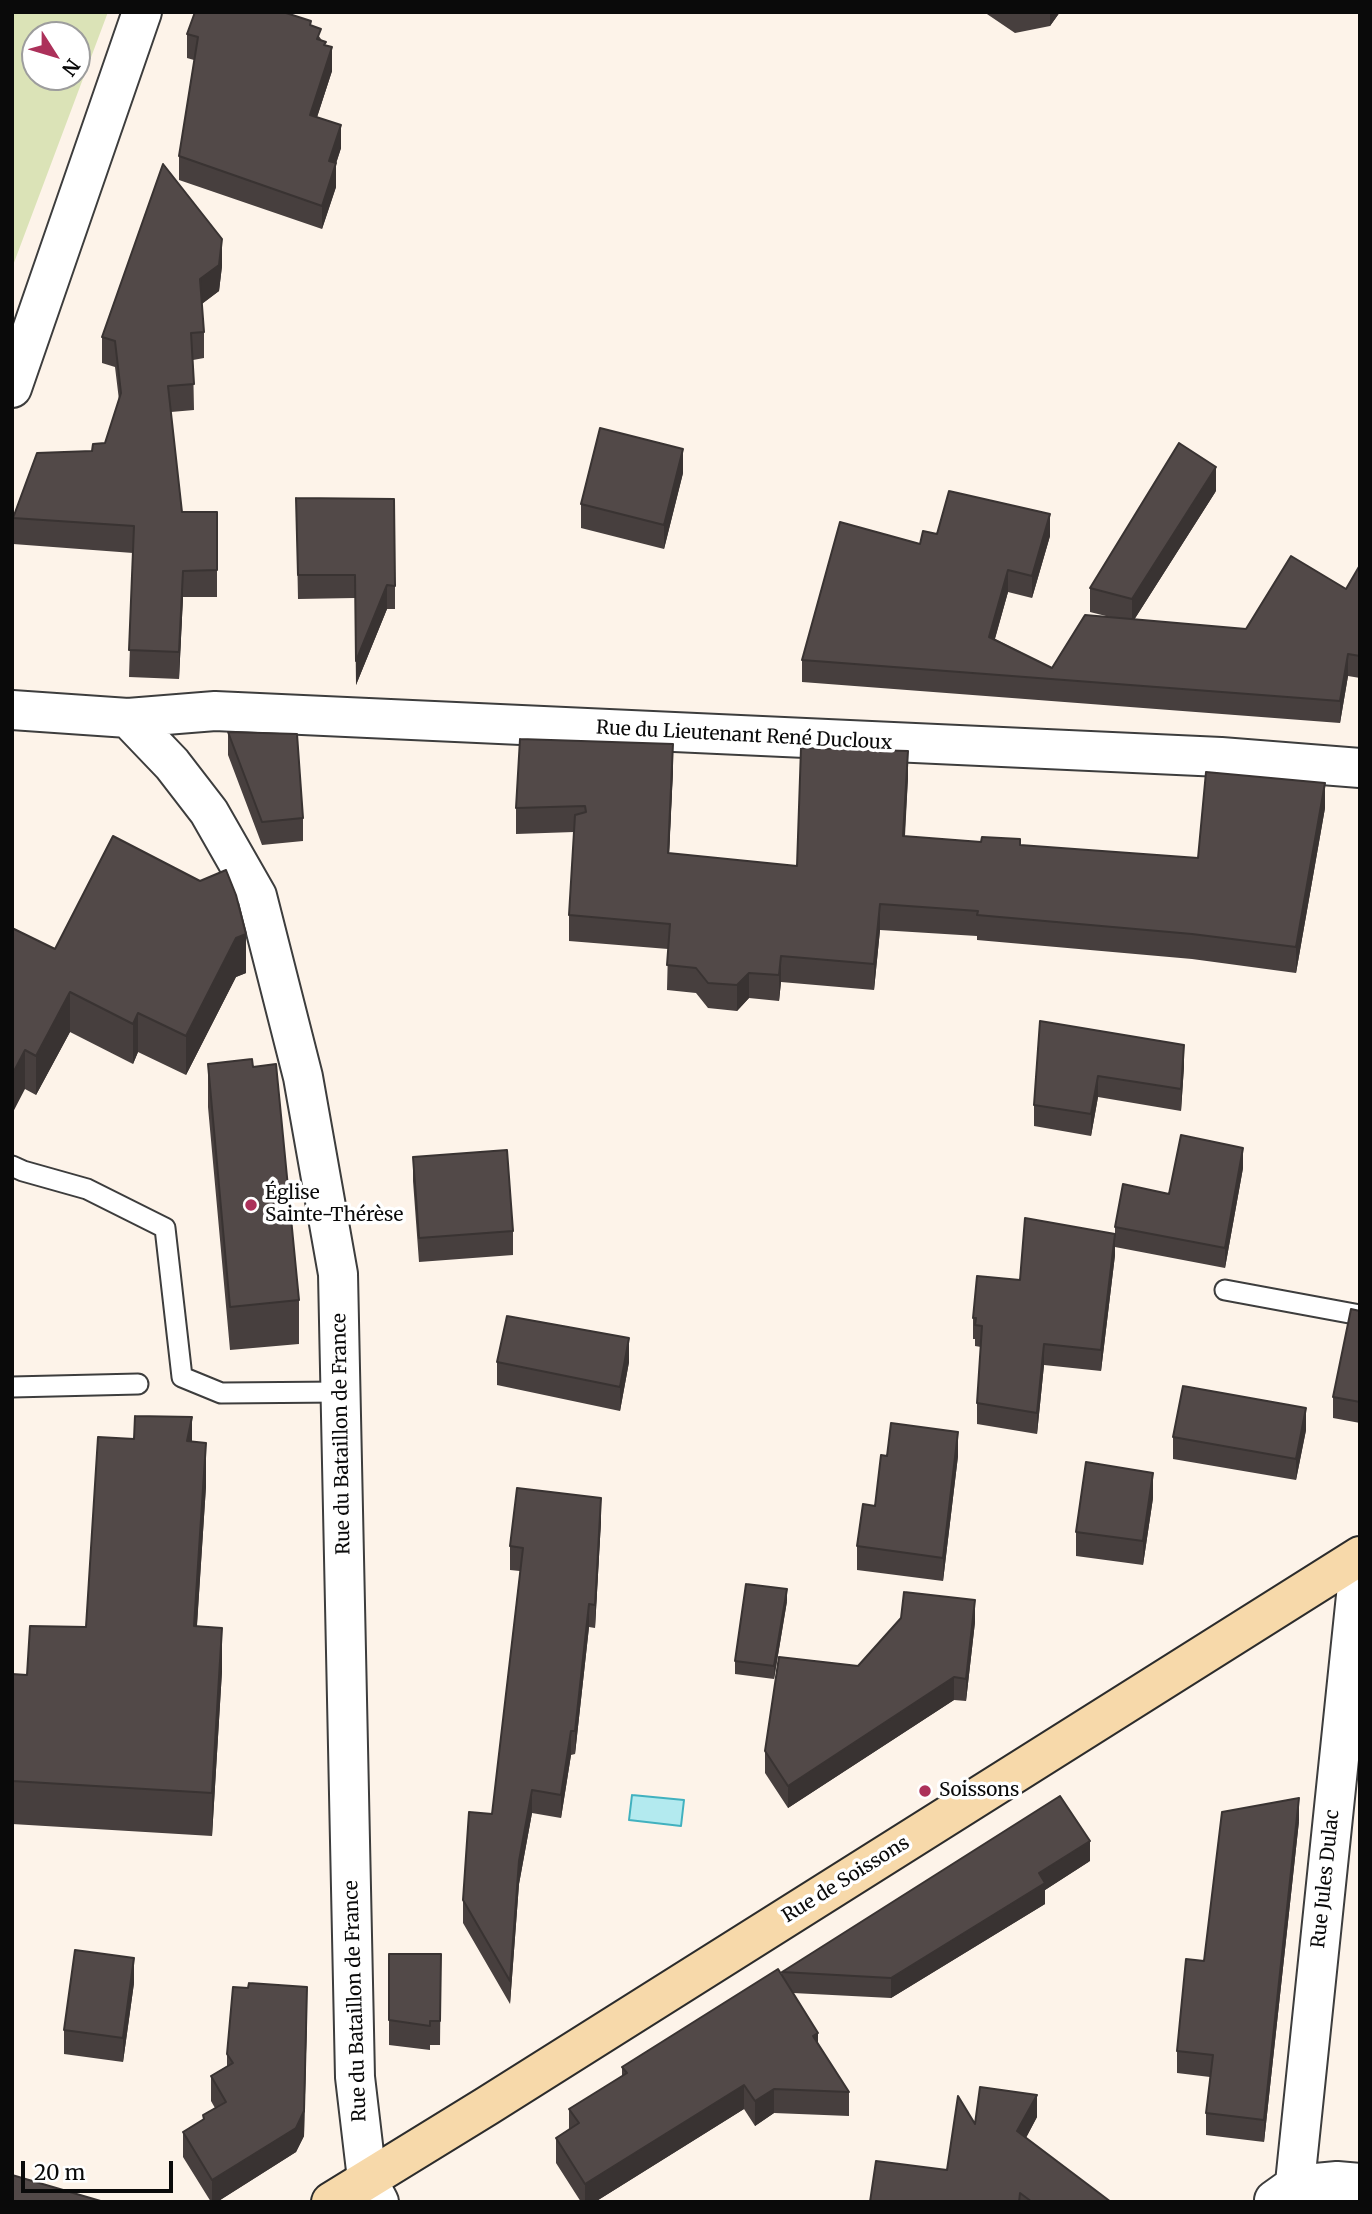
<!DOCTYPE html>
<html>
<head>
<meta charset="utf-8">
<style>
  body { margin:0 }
  #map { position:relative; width:1372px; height:2214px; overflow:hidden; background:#fdf3e9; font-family:Merriweather,serif }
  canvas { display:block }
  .frame { position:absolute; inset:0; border:14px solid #0a0a0a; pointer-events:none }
  .north { position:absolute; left:21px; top:21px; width:70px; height:70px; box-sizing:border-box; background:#fff; border:2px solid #9d9d9d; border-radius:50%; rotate:127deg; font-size:19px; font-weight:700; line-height:28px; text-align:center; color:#0a0a0a }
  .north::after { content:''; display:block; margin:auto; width:24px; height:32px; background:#ac315a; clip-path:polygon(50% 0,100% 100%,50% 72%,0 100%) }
  .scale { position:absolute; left:21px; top:2161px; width:152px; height:32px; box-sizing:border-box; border:4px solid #0a0a0a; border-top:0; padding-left:9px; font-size:21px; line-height:24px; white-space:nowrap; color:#0a0a0a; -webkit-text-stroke:5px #fff; paint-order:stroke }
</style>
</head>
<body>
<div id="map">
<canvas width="1372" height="2214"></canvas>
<div class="frame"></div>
<div class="north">N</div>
<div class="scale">20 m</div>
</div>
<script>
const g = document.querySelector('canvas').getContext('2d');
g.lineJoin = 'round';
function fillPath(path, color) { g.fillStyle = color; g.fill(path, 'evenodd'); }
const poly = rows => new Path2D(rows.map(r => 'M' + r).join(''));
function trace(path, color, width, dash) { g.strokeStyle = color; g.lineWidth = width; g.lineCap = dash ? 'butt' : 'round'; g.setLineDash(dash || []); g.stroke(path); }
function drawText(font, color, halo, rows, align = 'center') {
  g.font = font + ' Merriweather,serif'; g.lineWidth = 7; g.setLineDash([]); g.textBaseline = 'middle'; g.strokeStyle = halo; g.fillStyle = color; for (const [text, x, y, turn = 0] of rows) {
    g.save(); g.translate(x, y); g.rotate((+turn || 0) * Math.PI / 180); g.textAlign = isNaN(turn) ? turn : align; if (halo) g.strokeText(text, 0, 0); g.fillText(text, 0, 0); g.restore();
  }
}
const green = poly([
  [12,12,108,12,12,268],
  [35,35,77,35,77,77,35,77]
]);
const water = poly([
  [632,1795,684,1800,681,1826,629,1820,632,1795]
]);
const lane = poly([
  [12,1166,23,1171,87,1189,165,1228,182,1377,221,1393,341,1392],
  [1225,1290,1360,1315],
  [12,1387,138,1384]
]);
const street = poly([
  [12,388,142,12],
  [12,710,128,718,215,711,1221,757,1360,768],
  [128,718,172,764,209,812,257,896,303,1077,338,1274,355,2077,367,2179,379,2202],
  [1274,2200,1295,2185,1337,2181,1360,2183],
  [1293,2202,1360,1557]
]);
const secondary = poly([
  [331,2202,487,2106,1360,1556]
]);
const wall = poly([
  [984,12,1060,12,1050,26,1015,33],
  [311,25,326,46,332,71,317,117,341,148,336,163,336,187,322,229,179,180,179,156,194,60,187,58,187,34],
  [222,266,219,291,202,304,204,332,204,358,193,360,194,410,171,412,182,512,217,512,217,597,183,597,179,679,129,677,133,553,13,544,13,518,105,443,119,400,115,367,102,363,102,337],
  [683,473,664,549,581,528,581,504],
  [1216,491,1134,620,1246,629,1346,589,1360,565,1360,678,1348,676,1340,723,802,682,802,660,920,544,937,534,1050,536,1032,598,1008,592,995,639,1052,668,1110,617,1090,612,1090,588],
  [296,498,395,586,395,609,387,609,356,685,355,598,298,599],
  [228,732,303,818,303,841,262,845,228,755],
  [673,770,669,853,797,866,908,777,905,836,1020,845,1198,858,1325,808,1296,973,1192,959,977,940,977,936,880,930,874,990,781,982,779,1001,749,998,737,1011,708,1008,696,993,667,990,668,949,569,941,569,915,574,832,516,834,516,808],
  [12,928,55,949,246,973,236,977,186,1075,138,1052,133,1064,70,1032,36,1095,25,1089],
  [1040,1021,1184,1066,1181,1111,1098,1097,1091,1136,1034,1126,1034,1105],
  [208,1064,299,1300,299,1344,230,1350,208,1107],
  [413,1157,513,1231,513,1255,419,1262,413,1181],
  [1243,1168,1225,1268,1115,1247,1115,1227,1169,1194],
  [1115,1255,1101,1371,1044,1365,1037,1434,977,1424,977,1403,981,1347,975,1346,975,1339,973,1339,973,1318,1020,1280],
  [1360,1311,1360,1423,1333,1418,1333,1397],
  [497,1362,629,1362,620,1411,497,1385],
  [1306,1430,1296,1480,1173,1459,1173,1437],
  [192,1442,206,1486,197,1626,222,1671,212,1836,12,1824,12,1674,27,1675,86,1627],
  [887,1456,958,1456,943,1581,857,1570,857,1546,875,1506],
  [1153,1498,1143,1565,1076,1556,1076,1532],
  [601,1521,595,1628,589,1627,575,1754,571,1755,561,1818,532,1813,519,1884,510,2004,463,1923,463,1900,492,1814,520,1571,510,1570,510,1546],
  [787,1601,774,1679,735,1674,735,1661],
  [975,1622,966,1701,954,1700,788,1808,765,1773,765,1751,858,1666],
  [1299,1821,1264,2142,1206,2135,1206,2113,1210,2077,1177,2073,1177,2051,1204,1961],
  [1090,1861,1045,1890,1045,1904,891,1998,793,1993,818,2044,849,2092,849,2116,774,2113,755,2126,744,2109,595,2202,581,2202,556,2163,556,2138,569,2129,569,2109,622,2076,622,2067,782,1975,782,1972],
  [389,1954,441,1954,440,2045,430,2045,430,2050,389,2045],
  [134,1983,123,2062,64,2054,64,2030],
  [307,2012,304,2136,296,2152,217,2202,211,2202,183,2157,183,2132,203,2120,203,2115,215,2108,211,2101,211,2076,227,2066,227,2054],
  [1037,2117,1026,2138,1111,2202,870,2202,947,2170,975,2124]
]);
const shadedWall = poly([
  [1050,12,1060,12,1050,26],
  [332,47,332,71,310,139,310,115],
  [341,125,341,148,335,167,336,163,336,187,322,229,322,206,329,161],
  [222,239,222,266,219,291,200,305,200,279],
  [683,449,683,473,664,549,664,525],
  [1216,467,1216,491,1132,623,1132,599],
  [1050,514,1050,536,1032,598,1032,576],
  [1008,570,1008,592,989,659,989,637],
  [183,571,183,597,179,679,179,652],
  [387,585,387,609,356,685,356,661],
  [1348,654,1348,676,1340,723,1340,701],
  [673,744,673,770,668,879,668,853],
  [908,751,908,777,903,862,903,836],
  [1325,783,1325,808,1296,973,1296,947],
  [880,904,880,930,874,990,874,964],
  [246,934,246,973,236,977,186,1075,186,1036,236,938],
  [781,956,781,982,779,1001,779,975],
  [749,973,749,998,737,1011,737,985],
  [70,992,70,1032,36,1095,36,1056],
  [138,1013,138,1052,133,1064,133,1024],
  [1184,1045,1184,1066,1181,1111,1181,1089],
  [25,1050,25,1089,12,1114,12,1075],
  [1098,1076,1098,1097,1091,1136,1091,1114],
  [1243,1148,1243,1168,1225,1268,1225,1248],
  [1115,1234,1115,1255,1101,1371,1101,1350],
  [629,1338,629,1362,620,1411,620,1387],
  [1044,1344,1044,1365,1037,1434,1037,1413],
  [1306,1408,1306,1430,1296,1480,1296,1459],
  [192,1417,192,1460,187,1441],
  [958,1432,958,1456,943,1581,943,1558],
  [206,1443,206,1486,194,1669,194,1626],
  [1153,1473,1153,1498,1143,1565,1143,1541],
  [601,1498,601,1521,595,1628,595,1605],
  [787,1589,787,1601,774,1679,774,1666],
  [975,1600,975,1622,966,1701,966,1679],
  [589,1604,589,1627,575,1754,575,1731],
  [222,1628,222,1671,212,1836,212,1793],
  [954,1677,954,1700,788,1808,788,1786],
  [571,1731,571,1755,561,1818,561,1795],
  [532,1790,532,1813,519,1884,510,2004,510,1981,519,1861],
  [1299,1798,1299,1821,1264,2142,1264,2120],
  [1090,1841,1090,1861,1045,1890,1045,1904,891,1998,891,1978,1039,1873],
  [134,1958,134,1983,123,2062,123,2038],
  [307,2012,304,2136,296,2152,217,2202,212,2202,212,2180],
  [818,2033,818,2057,813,2036],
  [744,2085,744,2109,595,2202,585,2202,585,2184],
  [774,2089,774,2113,755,2126,755,2101],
  [1037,2095,1037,2117,1017,2154,1017,2131]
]);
const building = poly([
  [195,12,283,12,311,21,310,25,321,29,317,39,326,42,324,45,332,47,310,115,341,125,329,161,336,163,322,206,179,156,198,37,187,34,195,12],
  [163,164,222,239,219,265,200,279,204,332,191,333,194,384,168,386,182,512,217,512,217,570,183,571,179,652,129,650,134,526,13,518,37,453,92,451,93,444,105,443,121,393,115,341,102,337,163,164],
  [600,428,683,449,664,525,581,504,600,428],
  [1179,443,1216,467,1132,599,1090,588,1179,443],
  [949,491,1050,514,1032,576,1008,570,989,637,1052,668,1085,615,1246,629,1291,556,1346,589,1360,565,1360,656,1348,654,1340,701,802,660,840,522,920,544,923,531,937,534,949,491],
  [296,498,394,499,395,586,387,585,356,661,355,575,298,575,296,498],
  [228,732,297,734,303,818,262,822,228,732],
  [520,739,673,744,668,853,797,866,801,748,908,751,903,836,981,842,982,837,1020,839,1020,845,1198,858,1206,772,1325,783,1296,947,1192,934,977,915,978,911,880,904,874,964,781,956,779,975,749,973,737,985,708,983,696,968,667,965,670,924,569,915,575,815,586,812,585,806,516,808,520,739],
  [113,836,200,881,226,870,236,895,246,934,236,938,186,1036,138,1013,133,1024,70,992,36,1056,25,1050,12,1075,12,928,55,949,113,836],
  [1040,1021,1184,1045,1181,1089,1098,1076,1091,1114,1034,1105,1040,1021],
  [252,1059,253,1067,276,1064,299,1300,230,1307,208,1064,252,1059],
  [1181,1135,1243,1148,1225,1248,1115,1227,1123,1184,1169,1194,1181,1135],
  [507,1150,513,1231,419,1238,413,1157,507,1150],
  [1025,1218,1115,1234,1101,1350,1044,1344,1037,1413,977,1403,982,1326,975,1325,976,1318,973,1318,977,1276,1020,1280,1025,1218],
  [1351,1309,1360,1311,1360,1402,1333,1397,1351,1309],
  [507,1316,629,1338,620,1387,497,1362,507,1316],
  [1183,1386,1306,1408,1296,1459,1173,1437,1183,1386],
  [135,1416,192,1417,187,1441,206,1443,194,1626,222,1628,212,1793,12,1781,12,1674,27,1675,30,1626,86,1627,98,1437,134,1439,135,1416],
  [891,1423,958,1432,943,1558,857,1546,863,1504,875,1506,881,1455,887,1456,891,1423],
  [1086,1462,1153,1473,1143,1541,1076,1532,1086,1462],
  [517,1488,601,1498,595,1605,589,1604,575,1731,571,1731,561,1795,532,1790,519,1861,510,1981,463,1900,469,1812,492,1814,523,1548,510,1546,517,1488],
  [746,1584,787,1589,774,1666,735,1661,746,1584],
  [904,1592,975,1600,966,1679,954,1677,788,1786,765,1751,779,1657,858,1666,901,1618,904,1592],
  [1060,1796,1090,1841,1039,1873,1045,1883,891,1978,782,1972,1060,1796],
  [1299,1798,1264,2120,1206,2113,1213,2055,1177,2051,1186,1959,1204,1961,1222,1812,1299,1798],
  [75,1950,134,1958,123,2038,64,2030,75,1950],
  [389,1954,441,1954,440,2021,430,2021,430,2026,389,2020,389,1954],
  [778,1969,818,2033,813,2036,849,2092,774,2089,755,2101,744,2085,585,2184,556,2138,579,2123,569,2109,627,2073,622,2067,778,1969],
  [249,1983,307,1987,304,2111,296,2128,212,2180,183,2132,204,2119,203,2115,226,2102,211,2076,233,2063,227,2054,233,1987,248,1988,249,1983],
  [980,2087,1037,2095,1017,2131,1111,2202,1032,2202,1020,2193,1019,2202,870,2202,876,2161,947,2170,958,2096,975,2124,980,2087],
  [12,2175,104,2202,12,2202,12,2175]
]);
const markers = [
  [251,1205,7,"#ac315a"],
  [925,1791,7,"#ac315a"]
];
const streetNames = [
  ["Rue du Lieutenant René Ducloux",744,736,3],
  ["Rue du Bataillon de France",342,1434,-91],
  ["Rue Jules Dulac",1326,1879,-84],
  ["Rue de Soissons",846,1880,-32],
  ["Rue du Bataillon de France",356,2001,-92]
];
const poiNames = [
  ["Église",265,1194],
  ["Sainte-Thérèse",265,1216],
  ["Soissons",939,1791]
];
fillPath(green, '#dbe3b7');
fillPath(water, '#b3eaef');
trace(water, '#41b1bf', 2);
trace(lane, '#3d3d3d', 23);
trace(street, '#3d3d3d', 42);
trace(secondary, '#2c2c2c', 42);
trace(lane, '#fff', 19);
trace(street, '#fff', 38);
trace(secondary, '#f7d9aa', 38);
fillPath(wall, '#473f3e');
fillPath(shadedWall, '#393332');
fillPath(building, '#524948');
trace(building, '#393332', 2);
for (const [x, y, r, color] of markers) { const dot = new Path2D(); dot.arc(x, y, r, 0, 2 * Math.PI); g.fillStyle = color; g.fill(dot); trace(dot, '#fff', 2.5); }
drawText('19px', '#0a0a0a', '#fff', streetNames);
drawText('19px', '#0a0a0a', '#fff', poiNames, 'left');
</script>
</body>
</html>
